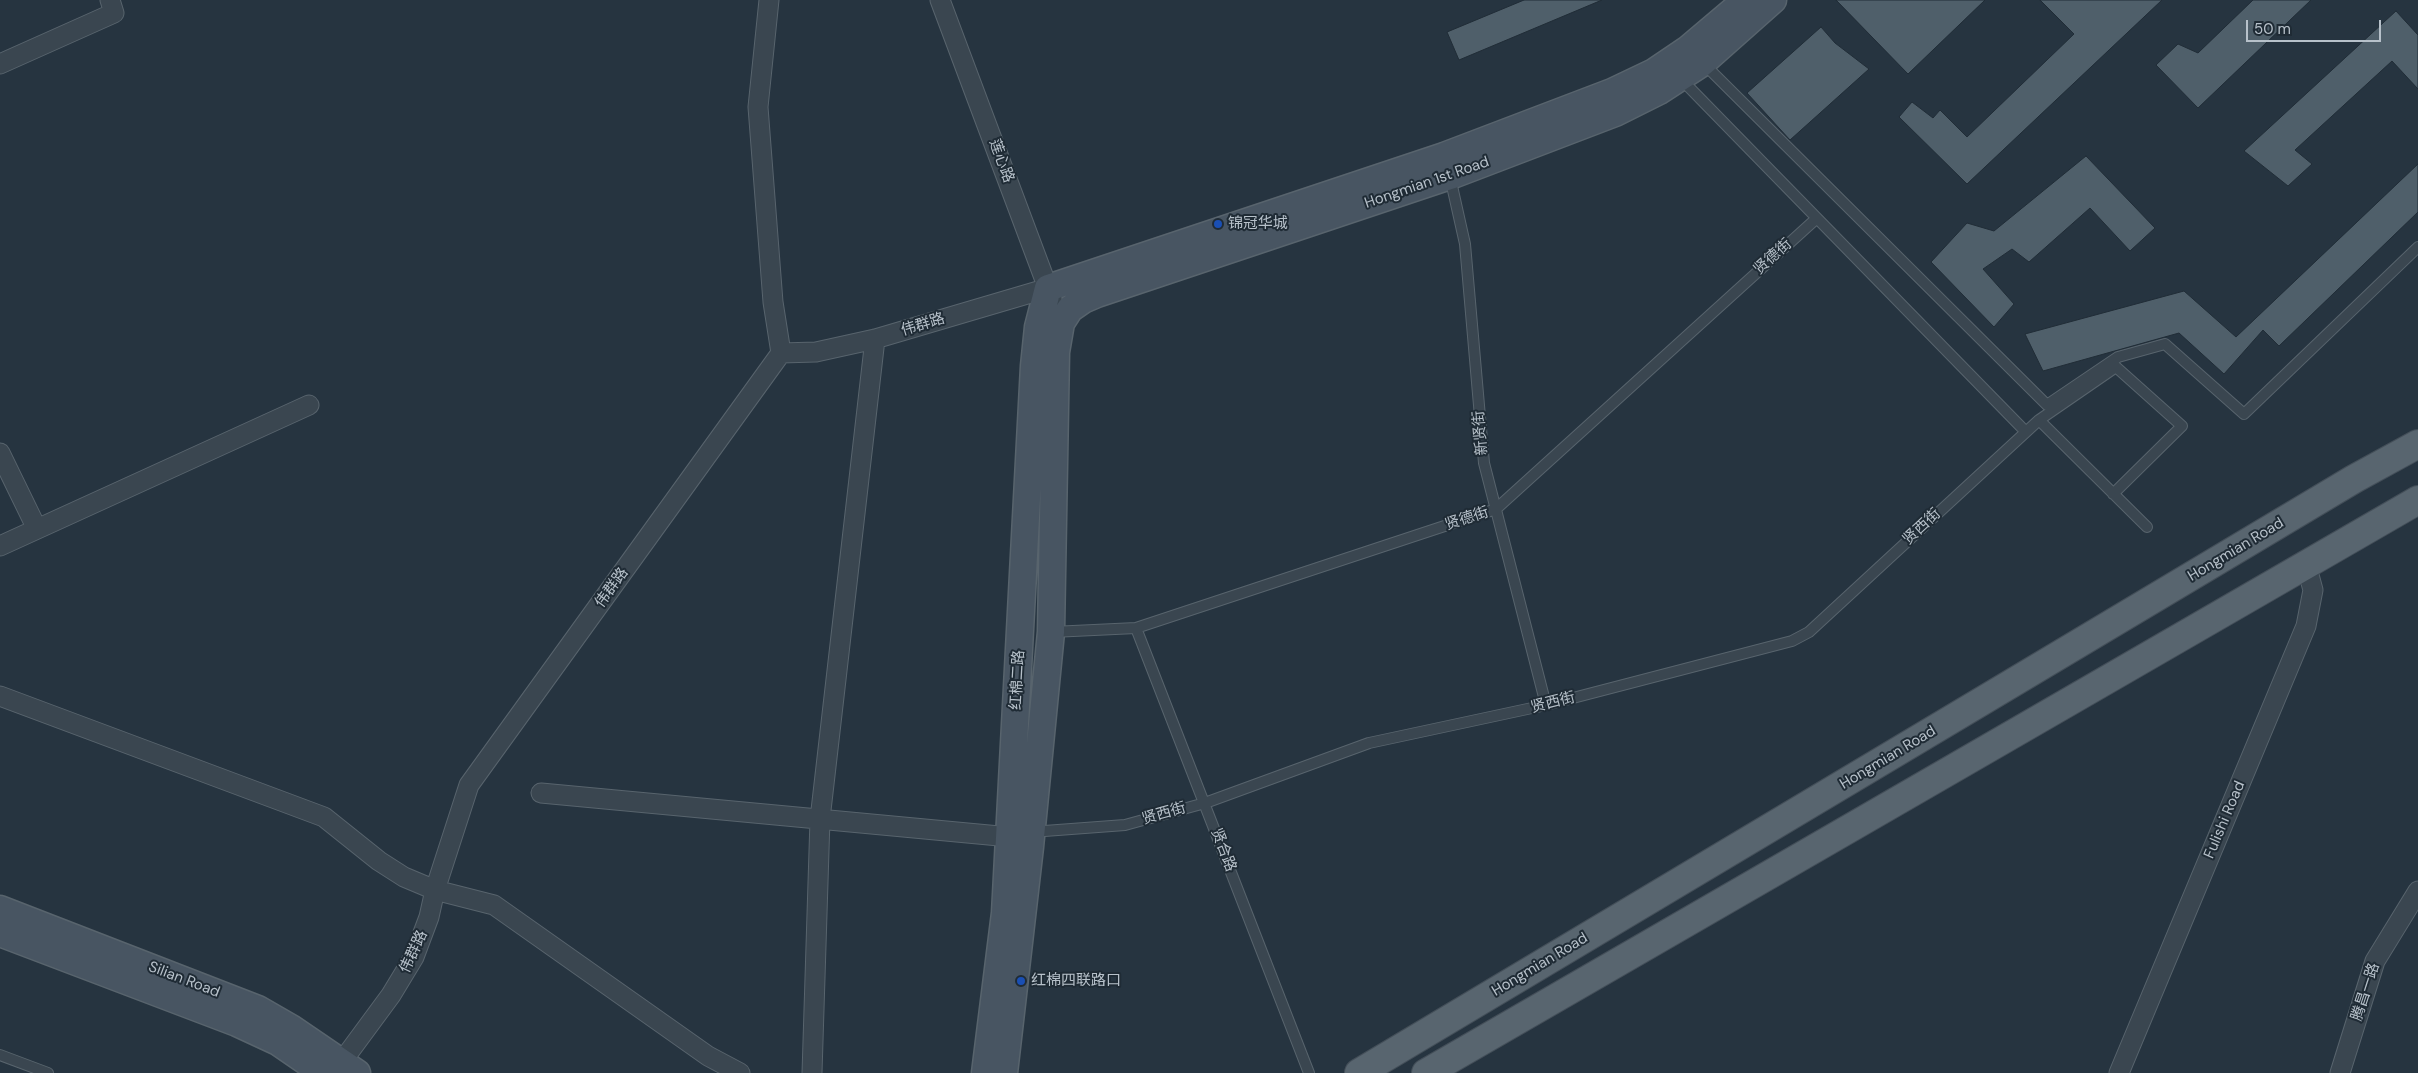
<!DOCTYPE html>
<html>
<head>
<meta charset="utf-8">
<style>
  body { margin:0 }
  #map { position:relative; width:2418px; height:1073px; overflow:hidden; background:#263440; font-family:"DM Sans",sans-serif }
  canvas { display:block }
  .scale { position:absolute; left:2246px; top:20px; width:135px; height:22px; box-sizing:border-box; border:2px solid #b7c1ca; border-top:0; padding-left:6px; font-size:15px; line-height:18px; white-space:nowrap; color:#b7c1ca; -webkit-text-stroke:4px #1f2b35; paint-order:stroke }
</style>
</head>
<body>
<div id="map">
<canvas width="2418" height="1073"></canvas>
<div class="scale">50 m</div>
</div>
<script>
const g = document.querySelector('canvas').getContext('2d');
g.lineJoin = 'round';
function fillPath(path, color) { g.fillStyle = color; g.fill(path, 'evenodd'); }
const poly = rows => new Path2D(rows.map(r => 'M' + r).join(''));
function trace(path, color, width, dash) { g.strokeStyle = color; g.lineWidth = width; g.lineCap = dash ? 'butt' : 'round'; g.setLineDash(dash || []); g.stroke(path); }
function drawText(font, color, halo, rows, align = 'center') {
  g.font = font + ' "DM Sans","Noto Sans SC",sans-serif'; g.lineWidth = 4; g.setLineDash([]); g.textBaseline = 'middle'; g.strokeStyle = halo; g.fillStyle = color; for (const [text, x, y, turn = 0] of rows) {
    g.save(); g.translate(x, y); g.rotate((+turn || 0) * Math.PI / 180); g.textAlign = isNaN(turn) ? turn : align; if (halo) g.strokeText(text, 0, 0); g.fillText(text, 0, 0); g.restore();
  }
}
const building = poly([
  [1524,0,1602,0,1459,60,1447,32,1524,0],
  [1836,0,1985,0,1908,74,1836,0],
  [2040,0,2162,0,1967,184,1899,117,1912,102,1933,118,1940,110,1967,137,2074,34,2040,0],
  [2253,0,2311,0,2198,108,2156,65,2178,44,2198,53,2253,0],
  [2396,11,2418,35,2418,89,2392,61,2295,150,2312,164,2288,186,2244,151,2396,11],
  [1821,27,1835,43,1869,69,1790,140,1747,93,1821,27],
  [2086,156,2155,228,2130,251,2090,208,2029,262,2012,249,1983,269,2014,304,1994,327,1931,262,1967,223,1994,231,2086,156],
  [2418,164,2418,212,2279,346,2263,330,2224,374,2179,333,2043,371,2025,334,2184,291,2236,337,2418,164]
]);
const service = poly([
  [1703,63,2047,405,2118,357,2165,344,2244,414,2418,247],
  [1680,78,2025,431],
  [1450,177,1465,244,1484,463,1546,705],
  [2039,420,2116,367,2182,426,2113,494],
  [1136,628,1309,1073],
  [1052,632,1136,628,1496,509,1817,218],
  [1031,832,1125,825,1205,803,1369,743,1546,705,1792,641,1809,632,2039,420,2147,527],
  [0,1055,48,1073]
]);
const minor = poly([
  [769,0,758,107,773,302,781,353],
  [940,0,1052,299],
  [0,64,114,13,110,0],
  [0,453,37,529],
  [0,546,309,405],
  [0,696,324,817,379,861,404,877,435,890,494,905,708,1056,740,1073],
  [541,793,1010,837],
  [335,1071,391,995,414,957,429,917,435,890,469,785,781,353,816,352,875,339,1048,288],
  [812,1073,820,819,875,339],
  [2119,1073,2306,626,2313,590,2306,564],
  [2340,1073,2375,961,2418,891]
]);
const secondary = poly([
  [0,909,258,1009,291,1028,357,1073],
  [0,933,237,1023,278,1042,323,1073],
  [985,1073,1005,913,1034,366,1038,327,1048,288,1444,156,1612,92,1654,72,1688,49,1746,0],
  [1004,1073,1030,847,1051,632,1056,352,1061,323,1070,309,1083,300,1097,294,1450,176,1615,113,1659,91,1702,63,1773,0]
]);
const primary = poly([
  [1359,1073,2354,479,2418,444],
  [1426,1073,2418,500]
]);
const markers = [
  [1218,224,5,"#1a4fb4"],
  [1021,981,5,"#1a4fb4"]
];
const streetNames = [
  ["莲心路",1001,161,70],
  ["Hongmian 1st Road",1427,183,-19],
  ["贤德街",1773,257,-42],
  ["伟群路",923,325,-17],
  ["新贤街",1481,433,-95],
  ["贤德街",1467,519,-18],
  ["贤西街",1922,527,-43],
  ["Hongmian Road",2236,550,-31],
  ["伟群路",612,588,-54],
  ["红棉二路",1018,680,-87],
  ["贤西街",1553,703,-14],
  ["Hongmian Road",1888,758,-31],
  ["贤西街",1164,814,-16],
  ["Fulishi Road",2225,820,-67],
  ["贤合路",1223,850,69],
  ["伟群路",414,952,-65],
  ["Hongmian Road",1540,965,-31],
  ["Silian Road",184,980,21],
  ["腾昌一路",2366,992,-72]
];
const poiNames = [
  ["锦冠华城",1228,224],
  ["红棉四联路口",1031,981]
];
fillPath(building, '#4f5f6a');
trace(building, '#212d37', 1);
trace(service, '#58646d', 12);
trace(minor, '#58646d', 21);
trace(secondary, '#58646d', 29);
trace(primary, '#444f59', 30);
trace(service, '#3a4650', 10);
trace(minor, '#3a4650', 19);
trace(secondary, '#485562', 26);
trace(primary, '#58656f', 28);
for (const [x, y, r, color] of markers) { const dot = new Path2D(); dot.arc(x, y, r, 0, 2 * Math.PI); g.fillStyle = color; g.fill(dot); trace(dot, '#1f2b35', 2); }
drawText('15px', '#b7c1ca', '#1f2b35', streetNames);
drawText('15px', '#b7c1ca', '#1f2b35', poiNames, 'left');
</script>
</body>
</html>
